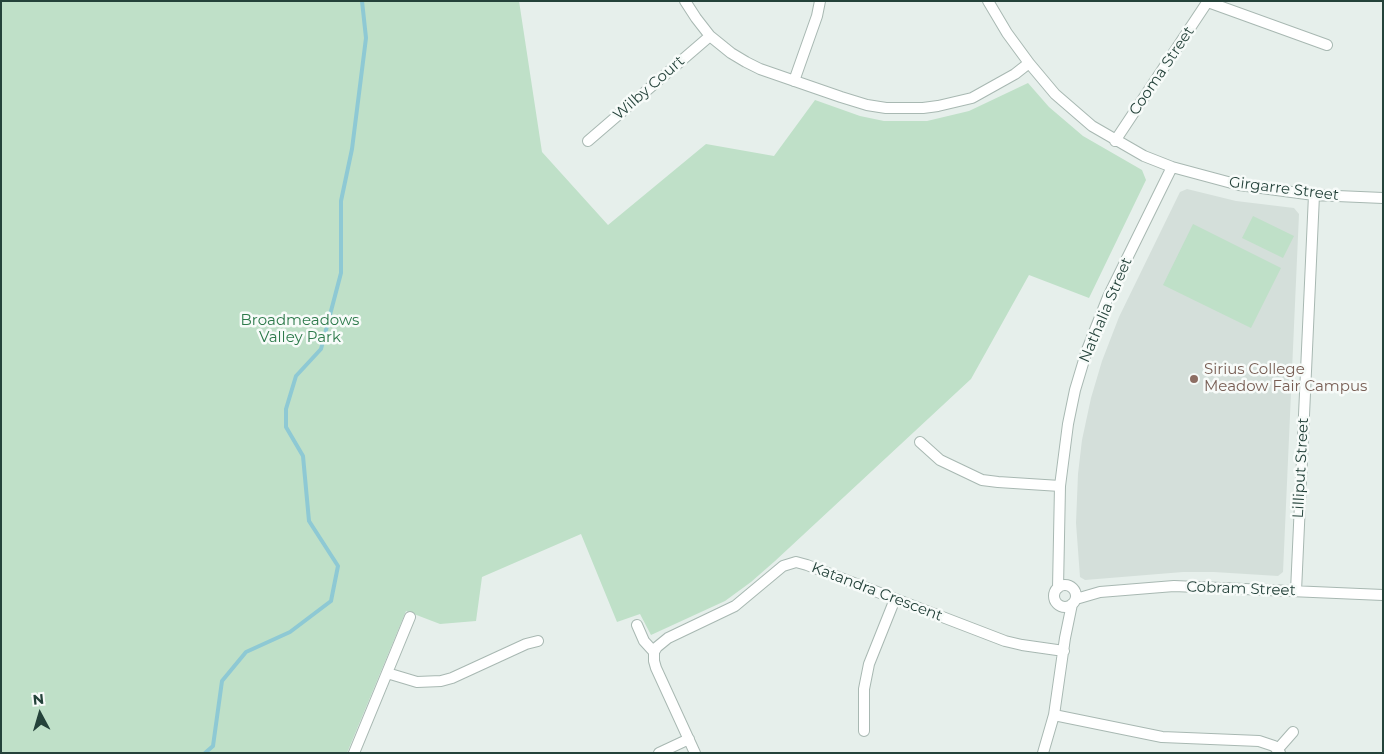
<!DOCTYPE html>
<html>
<head>
<meta charset="utf-8">
<style>
  body { margin:0 }
  #map { position:relative; width:1384px; height:754px; overflow:hidden; background:#e6efeb; font-family:Montserrat,sans-serif }
  canvas { display:block }
  .frame { position:absolute; inset:0; border:2px solid #24423a; pointer-events:none }
  .north { position:absolute; left:15px; top:689px; width:50px; height:50px; -webkit-text-stroke:4px #f7fbf9; paint-order:stroke; rotate:354deg; font-size:14px; font-weight:700; line-height:20px; text-align:center; color:#24423a }
  .north::after { content:''; display:block; margin:auto; width:18px; height:22px; background:#24423a; clip-path:polygon(50% 0,100% 100%,50% 72%,0 100%) }
</style>
</head>
<body>
<div id="map">
<canvas width="1384" height="754"></canvas>
<div class="frame"></div>
<div class="north">N</div>
</div>
<script>
const g = document.querySelector('canvas').getContext('2d');
g.lineJoin = 'round';
function fillPath(path, color) { g.fillStyle = color; g.fill(path, 'evenodd'); }
const poly = rows => new Path2D(rows.map(r => 'M' + r).join(''));
function trace(path, color, width, dash) { g.strokeStyle = color; g.lineWidth = width; g.lineCap = dash ? 'butt' : 'round'; g.setLineDash(dash || []); g.stroke(path); }
function drawText(font, color, halo, rows, align = 'center') {
  g.font = font + ' Montserrat,sans-serif'; g.lineWidth = 5; g.setLineDash([]); g.textBaseline = 'middle'; g.strokeStyle = halo; g.fillStyle = color; for (const [text, x, y, turn = 0] of rows) {
    g.save(); g.translate(x, y); g.rotate((+turn || 0) * Math.PI / 180); g.textAlign = isNaN(turn) ? turn : align; if (halo) g.strokeText(text, 0, 0); g.fillText(text, 0, 0); g.restore();
  }
}
const built = poly([
  [1187,189,1236,201,1294,208,1299,214,1283,572,1278,576,1214,572,1183,572,1085,580,1080,577,1076,523,1078,474,1082,440,1091,398,1102,361,1119,317,1180,192]
]);
const green = poly([
  [1,1,519,1,542,152,608,225,706,144,774,156,815,100,860,116,884,121,927,121,969,111,1028,83,1049,107,1083,136,1142,170,1146,180,1089,298,1029,275,971,379,775,561,751,582,725,601,651,635,640,614,617,622,581,534,482,577,476,621,440,624,406,611,347,753,1,753],
  [1253,216,1294,236,1283,258,1242,238],
  [1193,224,1281,268,1251,328,1163,285]
]);
const stream = poly([
  [205,753,213,746,222,681,246,652,290,632,331,601,338,566,309,521,303,456,286,427,286,409,296,376,321,349,341,273,341,201,352,149,366,38,362,1]
]);
const street = poly([
  [685,1,696,18,710,36,731,53,746,62,760,69,841,97,867,105,886,108,923,108,938,106,972,98,1015,74,1029,63],
  [988,1,1007,33,1029,63,1055,94,1092,126,1144,156,1172,167,1239,185,1314,195,1383,198],
  [1208,2,1327,45],
  [794,81,817,16,820,1],
  [588,141,710,36],
  [1115,141,1208,1],
  [920,442,940,460,982,480,998,482,1060,486],
  '1054 596a11 11 0 1 1 22 0a11 11 0 1 1-22 0Z',
  [1058,588,1060,486,1068,424,1075,390,1087,350,1108,297,1172,167],
  [1296,591,1314,195],
  [1076,599,1100,592,1174,586,1383,595],
  [637,625,644,641,654,652,654,661,656,668,695,753],
  [654,652,657,647,668,638,735,606,783,566,796,562,807,565,1005,641,1022,645,1064,651],
  [387,673,417,682,441,681,452,678,526,644,538,641],
  [1054,715,1162,737,1259,741,1274,746,1280,753],
  [864,731,864,689,869,664,895,599],
  [1278,749,1293,732],
  [354,753,410,617],
  [659,753,689,739],
  [1043,753,1054,715,1065,638,1072,604]
]);
const markers = [
  [1194,379,5,"#8d6e63"]
];
const streetNames = [
  ["Cooma Street",1162,71,-56],
  ["Wilby Court",649,88,-41],
  ["Girgarre Street",1284,189,7],
  ["Nathalia Street",1106,310,-67],
  ["Lilliput Street",1301,468,-87],
  ["Cobram Street",1241,589,2],
  ["Katandra Crescent",877,592,21]
];
const parkNames = [
  ["Broadmeadows",300,321],
  ["Valley Park",300,338]
];
const educationNames = [
  ["Sirius College",1204,370],
  ["Meadow Fair Campus",1204,387]
];
fillPath(built, '#d4dfda');
fillPath(green, '#bfe0c8');
trace(stream, '#8ec9d4', 4);
trace(street, '#a8b8b2', 12);
trace(street, '#fff', 10);
for (const [x, y, r, color] of markers) { const dot = new Path2D(); dot.arc(x, y, r, 0, 2 * Math.PI); g.fillStyle = color; g.fill(dot); trace(dot, '#f7fbf9', 2); }
drawText('15px', '#24423a', '#f7fbf9', streetNames);
drawText('15px', '#2d7a4b', '#f7fbf9', parkNames);
drawText('15px', '#785e54', '#f7fbf9', educationNames, 'left');
</script>
</body>
</html>
